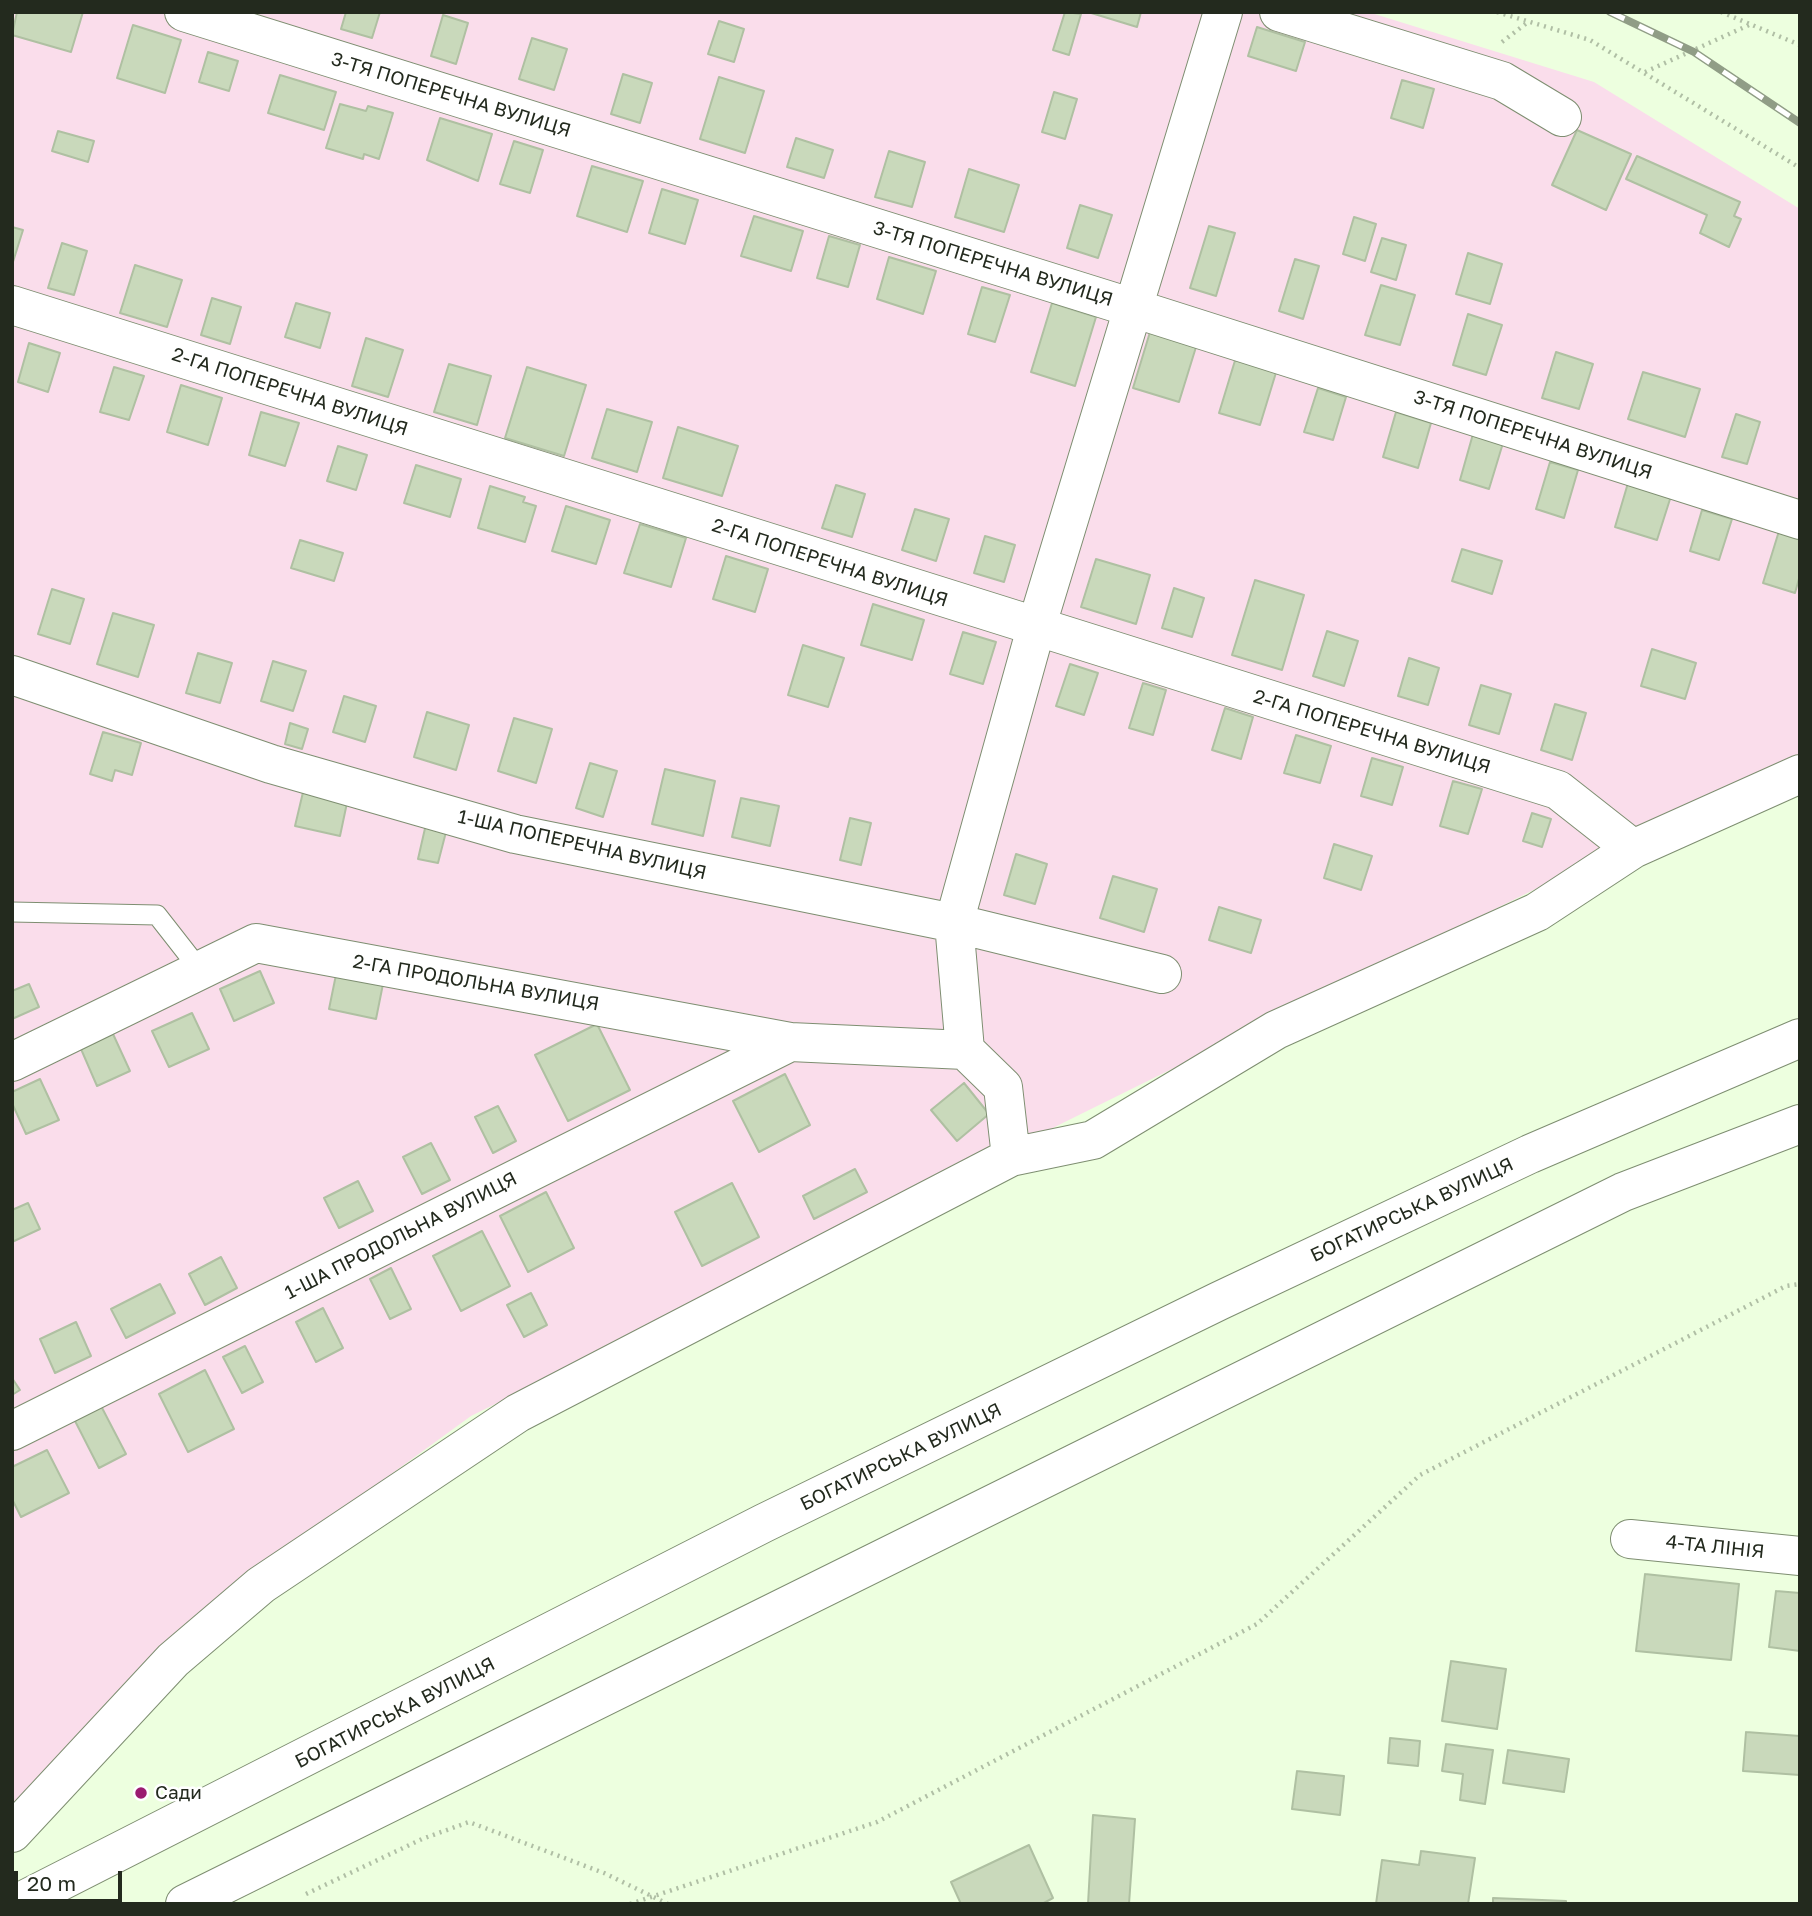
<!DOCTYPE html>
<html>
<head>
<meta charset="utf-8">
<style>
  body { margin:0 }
  #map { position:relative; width:1812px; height:1916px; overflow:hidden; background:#edffdf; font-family:"Golos Text",sans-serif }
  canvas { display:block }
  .frame { position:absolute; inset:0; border:14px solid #232a1e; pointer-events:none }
  .scale { position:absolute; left:14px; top:1871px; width:108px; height:32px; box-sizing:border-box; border:4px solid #232a1e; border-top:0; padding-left:9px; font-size:21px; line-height:24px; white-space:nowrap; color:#232a1e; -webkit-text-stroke:5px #fff; paint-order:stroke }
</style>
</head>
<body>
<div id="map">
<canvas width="1812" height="1916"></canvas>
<div class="frame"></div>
<div class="scale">20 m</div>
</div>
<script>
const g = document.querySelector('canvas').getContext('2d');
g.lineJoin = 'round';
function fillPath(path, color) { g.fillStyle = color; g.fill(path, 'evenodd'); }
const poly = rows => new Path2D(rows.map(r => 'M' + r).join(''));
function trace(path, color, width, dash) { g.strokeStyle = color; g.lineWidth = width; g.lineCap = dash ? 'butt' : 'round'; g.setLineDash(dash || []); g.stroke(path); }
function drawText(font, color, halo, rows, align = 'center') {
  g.font = font + ' "Golos Text",sans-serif'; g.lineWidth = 5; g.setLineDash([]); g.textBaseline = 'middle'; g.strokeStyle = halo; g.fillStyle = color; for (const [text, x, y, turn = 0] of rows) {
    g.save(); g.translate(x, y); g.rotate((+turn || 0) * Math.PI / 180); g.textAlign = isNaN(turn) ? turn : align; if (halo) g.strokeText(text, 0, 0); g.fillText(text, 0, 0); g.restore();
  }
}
const green = poly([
  [12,12,1368,12,1594,82,1800,209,1800,758,471,1416,295,1544,125,1688,12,1804]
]);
const building = poly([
  [17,12,83,12,71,52,12,35,17,12],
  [346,12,380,12,372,38,341,29,346,12],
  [1065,12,1081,14,1069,55,1053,50,1065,12],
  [1088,12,1141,12,1137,27,1088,12],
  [443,15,468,23,456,64,431,56,443,15],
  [719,21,744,29,734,62,708,54,719,21],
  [133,25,181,40,165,93,117,78,133,25],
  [1257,27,1305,42,1296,71,1248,56,1257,27],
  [532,38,567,49,554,90,519,79,532,38],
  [208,52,238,61,229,91,199,82,208,52],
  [623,74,652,83,640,123,611,114,623,74],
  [280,75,336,92,324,130,268,113,280,75],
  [719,77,764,91,745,153,700,139,719,77],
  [1402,80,1434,89,1423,128,1391,118,1402,80],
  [1054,92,1077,99,1065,139,1042,132,1054,92],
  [340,104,366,111,368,106,393,113,379,159,364,154,363,159,326,148,340,104],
  [440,118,492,134,478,181,427,160,440,118],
  [1577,130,1631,154,1606,210,1552,185,1577,130],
  [58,131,94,141,88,162,52,151,58,131],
  [796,138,833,150,824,178,787,167,796,138],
  [514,141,543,150,530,193,500,184,514,141],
  [889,151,925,162,912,207,875,197,889,151],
  [1637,156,1740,202,1734,216,1741,219,1729,247,1700,233,1707,215,1626,179,1637,156],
  [592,166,643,181,627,232,577,216,592,166],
  [969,169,1019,185,1004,232,955,217,969,169],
  [662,189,698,200,685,244,649,233,662,189],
  [1080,205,1112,215,1098,258,1067,248,1080,205],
  [754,216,803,231,791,271,741,256,754,216],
  [1354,217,1376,224,1365,261,1343,254,1354,217],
  [1209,226,1235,233,1216,296,1190,288,1209,226],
  [12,227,23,230,12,265,12,227],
  [829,236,860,245,848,287,817,278,829,236],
  [1382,238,1406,245,1396,280,1371,272,1382,238],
  [62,243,87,251,74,295,48,288,62,243],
  [1468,253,1502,264,1490,304,1456,294,1468,253],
  [889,257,936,271,923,314,877,299,889,257],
  [1295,259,1319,266,1303,319,1279,311,1295,259],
  [135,265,182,280,167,327,120,313,135,265],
  [1381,285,1415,295,1400,345,1365,335,1381,285],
  [982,287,1010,295,995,342,968,334,982,287],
  [212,298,241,307,230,344,201,335,212,298],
  [296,303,330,313,320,348,285,337,296,303],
  [1052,303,1096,317,1075,386,1031,372,1052,303],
  [1468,314,1502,325,1486,375,1453,365,1468,314],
  [1150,332,1196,347,1179,402,1133,388,1150,332],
  [366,338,403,350,388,397,352,386,366,338],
  [29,343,60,353,48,392,18,382,29,343],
  [1556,352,1593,364,1579,409,1542,398,1556,352],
  [1237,354,1278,366,1260,425,1219,413,1237,354],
  [449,364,491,376,477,425,434,412,449,364],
  [114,367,144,376,129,420,100,412,114,367],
  [527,367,586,385,564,456,505,438,527,367],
  [1643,372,1700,389,1685,437,1628,419,1643,372],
  [181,385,222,398,208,445,167,432,181,385],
  [1318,388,1346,397,1333,440,1304,432,1318,388],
  [607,409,652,422,637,472,592,458,607,409],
  [261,412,299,423,285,466,249,455,261,412],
  [1396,412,1431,423,1418,468,1383,457,1396,412],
  [1736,414,1760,422,1747,464,1722,457,1736,414],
  [678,427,738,446,722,496,663,478,678,427],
  [1473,434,1503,443,1489,489,1460,480,1473,434],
  [338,446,367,455,356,490,327,481,338,446],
  [1550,462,1578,470,1564,518,1536,509,1550,462],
  [416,465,461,479,450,517,404,503,416,465],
  [1628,483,1671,496,1657,540,1615,527,1628,483],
  [836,485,865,494,852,537,822,528,836,485],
  [490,486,525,497,523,502,536,506,525,542,478,528,490,486],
  [566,506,610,520,596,564,552,551,566,506],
  [915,509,949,519,936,561,902,550,915,509],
  [1702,510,1732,519,1719,560,1690,551,1702,510],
  [640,524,686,538,671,587,624,573,640,524],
  [1779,531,1800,538,1800,575,1795,593,1763,583,1779,531],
  [985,536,1015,545,1004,582,974,573,985,536],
  [300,540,343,553,334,581,291,568,300,540],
  [1462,549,1502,561,1492,594,1452,581,1462,549],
  [726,556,768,569,755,612,713,599,726,556],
  [1096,559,1150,575,1136,624,1081,607,1096,559],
  [1255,580,1304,595,1282,670,1232,655,1255,580],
  [1174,588,1204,598,1192,637,1162,628,1174,588],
  [52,589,84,599,70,644,38,634,52,589],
  [873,604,924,620,912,660,861,645,873,604],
  [113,613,154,625,138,677,97,664,113,613],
  [1327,631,1358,641,1344,686,1313,676,1327,631],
  [963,632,996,642,983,684,950,674,963,632],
  [803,645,844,658,828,707,788,695,803,645],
  [1652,649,1696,663,1685,699,1641,686,1652,649],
  [198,653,232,663,220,703,186,693,198,653],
  [1409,658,1439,668,1428,705,1398,696,1409,658],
  [273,661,306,671,293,711,261,701,273,661],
  [1070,664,1098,673,1084,715,1056,706,1070,664],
  [1143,683,1166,690,1153,735,1129,728,1143,683],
  [1481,685,1511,694,1499,734,1469,725,1481,685],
  [344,696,376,706,365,742,333,732,344,696],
  [1555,704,1586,713,1572,760,1541,750,1555,704],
  [1225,708,1253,717,1241,759,1212,750,1225,708],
  [427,712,469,725,456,770,414,757,427,712],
  [514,718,552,729,536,783,498,771,514,718],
  [290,723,308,729,302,749,285,744,290,723],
  [103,732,141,743,132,775,115,770,112,781,90,774,103,732],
  [1296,735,1331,746,1320,783,1284,773,1296,735],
  [1372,758,1403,767,1392,805,1361,796,1372,758],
  [590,763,617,771,603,817,576,808,590,763],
  [665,769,715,781,703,836,652,824,665,769],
  [1453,781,1482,789,1468,834,1440,826,1453,781],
  [304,788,348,798,340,836,295,826,304,788],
  [741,798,779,806,770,846,732,837,741,798],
  [1532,813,1551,819,1542,847,1523,841,1532,813],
  [850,818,871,823,861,865,840,860,850,818],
  [426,824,447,828,438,863,418,859,426,824],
  [1334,844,1372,856,1361,890,1324,878,1334,844],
  [1016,854,1047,864,1035,904,1004,895,1016,854],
  [1113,876,1157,889,1144,932,1100,918,1113,876],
  [1219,907,1261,920,1251,953,1209,940,1219,907],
  [338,965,385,974,376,1019,329,1009,338,965],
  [260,971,274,1003,234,1021,220,989,260,971],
  [29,984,39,1007,12,1019,12,991,29,984],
  [192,1013,209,1049,169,1067,152,1031,192,1013],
  [597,1024,630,1090,568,1121,535,1055,597,1024],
  [113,1034,130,1071,97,1086,81,1049,113,1034],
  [785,1074,810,1125,759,1152,733,1101,785,1074],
  [40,1079,59,1120,26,1134,12,1103,12,1092,40,1079],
  [964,1083,989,1114,957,1141,931,1110,964,1083],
  [498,1106,516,1141,493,1153,475,1117,498,1106],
  [431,1143,450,1180,422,1194,403,1157,431,1143],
  [855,1169,867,1192,814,1219,803,1196,855,1169],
  [358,1181,373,1211,339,1228,324,1198,358,1181],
  [732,1183,759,1237,702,1266,675,1212,732,1183],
  [546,1192,574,1248,528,1272,500,1216,546,1192],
  [28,1203,40,1229,12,1242,12,1210,28,1203],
  [482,1231,510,1286,461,1311,433,1256,482,1231],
  [221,1257,237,1288,205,1305,189,1274,221,1257],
  [391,1268,411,1309,390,1319,370,1279,391,1268],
  [160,1284,175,1313,126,1338,111,1309,160,1284],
  [531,1293,547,1325,524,1337,507,1305,531,1293],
  [323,1308,343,1348,316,1362,296,1322,323,1308],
  [76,1322,91,1356,55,1373,40,1339,76,1322],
  [245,1346,263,1382,242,1393,223,1357,245,1346],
  [205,1370,234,1429,188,1452,159,1394,205,1370],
  [12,1378,20,1390,12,1395,12,1378],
  [100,1404,126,1454,99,1468,73,1417,100,1404],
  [47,1450,69,1493,21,1517,12,1499,12,1467,47,1450],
  [1645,1574,1739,1584,1731,1660,1636,1651,1645,1574],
  [1776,1591,1800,1593,1800,1651,1769,1647,1776,1591],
  [1451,1661,1506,1669,1497,1729,1442,1721,1451,1661],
  [1746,1732,1800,1736,1800,1775,1743,1771,1746,1732],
  [1390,1738,1420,1741,1418,1766,1388,1763,1390,1738],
  [1446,1744,1493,1750,1485,1804,1460,1800,1463,1774,1442,1771,1446,1744],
  [1508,1750,1569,1759,1564,1792,1503,1783,1508,1750],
  [1297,1771,1344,1776,1340,1815,1292,1809,1297,1771],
  [1093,1815,1135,1819,1129,1904,1088,1904,1093,1815],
  [1029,1845,1053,1898,1042,1904,961,1904,951,1882,1029,1845],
  [1421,1851,1475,1858,1468,1904,1376,1904,1382,1860,1419,1865,1421,1851],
  [1493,1898,1566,1901,1566,1904,1493,1904,1493,1898]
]);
const path = poly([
  [1497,12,1590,40,1800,168],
  [1721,12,1800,45],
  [1502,42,1528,22],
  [1645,72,1749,25],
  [306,1894,422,1839,469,1822,604,1873,668,1904],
  [630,1904,877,1822,1257,1624,1420,1475,1786,1286,1800,1284]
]);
const lane = poly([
  [12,912,157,915,200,970]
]);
const street = poly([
  [184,12,1133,308,1800,520],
  [1279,12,1502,81,1562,117],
  [12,305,1558,790,1633,849],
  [12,675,271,764,515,834,954,923,1162,974],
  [12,1062,256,943,790,1042,965,1050],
  [1011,1157,1003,1087,965,1050,954,923,1036,628,1223,12],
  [12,1431,790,1042],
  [1630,1539,1800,1556],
  [12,1833,173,1660,261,1585,518,1413,1011,1157,1093,1140,1276,1030,1537,912,1633,849,1800,774]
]);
const primary = poly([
  [16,1904,764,1523,1219,1301,1530,1154,1800,1038],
  [185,1904,1623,1192,1800,1124]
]);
const rail = poly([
  [1610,12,1694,52,1800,123]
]);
const markers = [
  [141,1793,7,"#9b1b70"]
];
const streetNames = [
  ["3-ТЯ ПОПЕРЕЧНА ВУЛИЦЯ",451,95,17],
  ["3-ТЯ ПОПЕРЕЧНА ВУЛИЦЯ",993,264,17],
  ["2-ГА ПОПЕРЕЧНА ВУЛИЦЯ",290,392,18],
  ["3-ТЯ ПОПЕРЕЧНА ВУЛИЦЯ",1533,435,18],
  ["2-ГА ПОПЕРЕЧНА ВУЛИЦЯ",830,563,18],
  ["2-ГА ПОПЕРЕЧНА ВУЛИЦЯ",1372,732,17],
  ["1-ША ПОПЕРЕЧНА ВУЛИЦЯ",582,845,13],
  ["2-ГА ПРОДОЛЬНА ВУЛИЦЯ",476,983,10],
  ["БОГАТИРСЬКА ВУЛИЦЯ",1412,1210,-25],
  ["1-ША ПРОДОЛЬНА ВУЛИЦЯ",401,1236,-27],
  ["БОГАТИРСЬКА ВУЛИЦЯ",901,1457,-26],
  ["4-ТА ЛІНІЯ",1715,1547,6],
  ["БОГАТИРСЬКА ВУЛИЦЯ",395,1713,-27]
];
const poiNames = [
  ["Сади",155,1793]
];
fillPath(green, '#faddeb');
fillPath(building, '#c9d9bb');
trace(building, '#afc0a2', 2);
trace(lane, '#7e8e71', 21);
trace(street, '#7e8e71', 40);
trace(primary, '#7e8e71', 40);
trace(path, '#b0bfa5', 4.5, [2, 5]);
trace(lane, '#fff', 19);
trace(street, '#fff', 38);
trace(primary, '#fff', 38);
trace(rail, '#909d86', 8);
trace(rail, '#fff', 5, [16]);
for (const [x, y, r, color] of markers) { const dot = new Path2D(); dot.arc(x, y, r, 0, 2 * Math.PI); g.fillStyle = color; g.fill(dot); trace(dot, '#fff', 2.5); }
drawText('19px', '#232a1e', '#fff', streetNames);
drawText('19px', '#232a1e', '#fff', poiNames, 'left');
</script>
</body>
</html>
